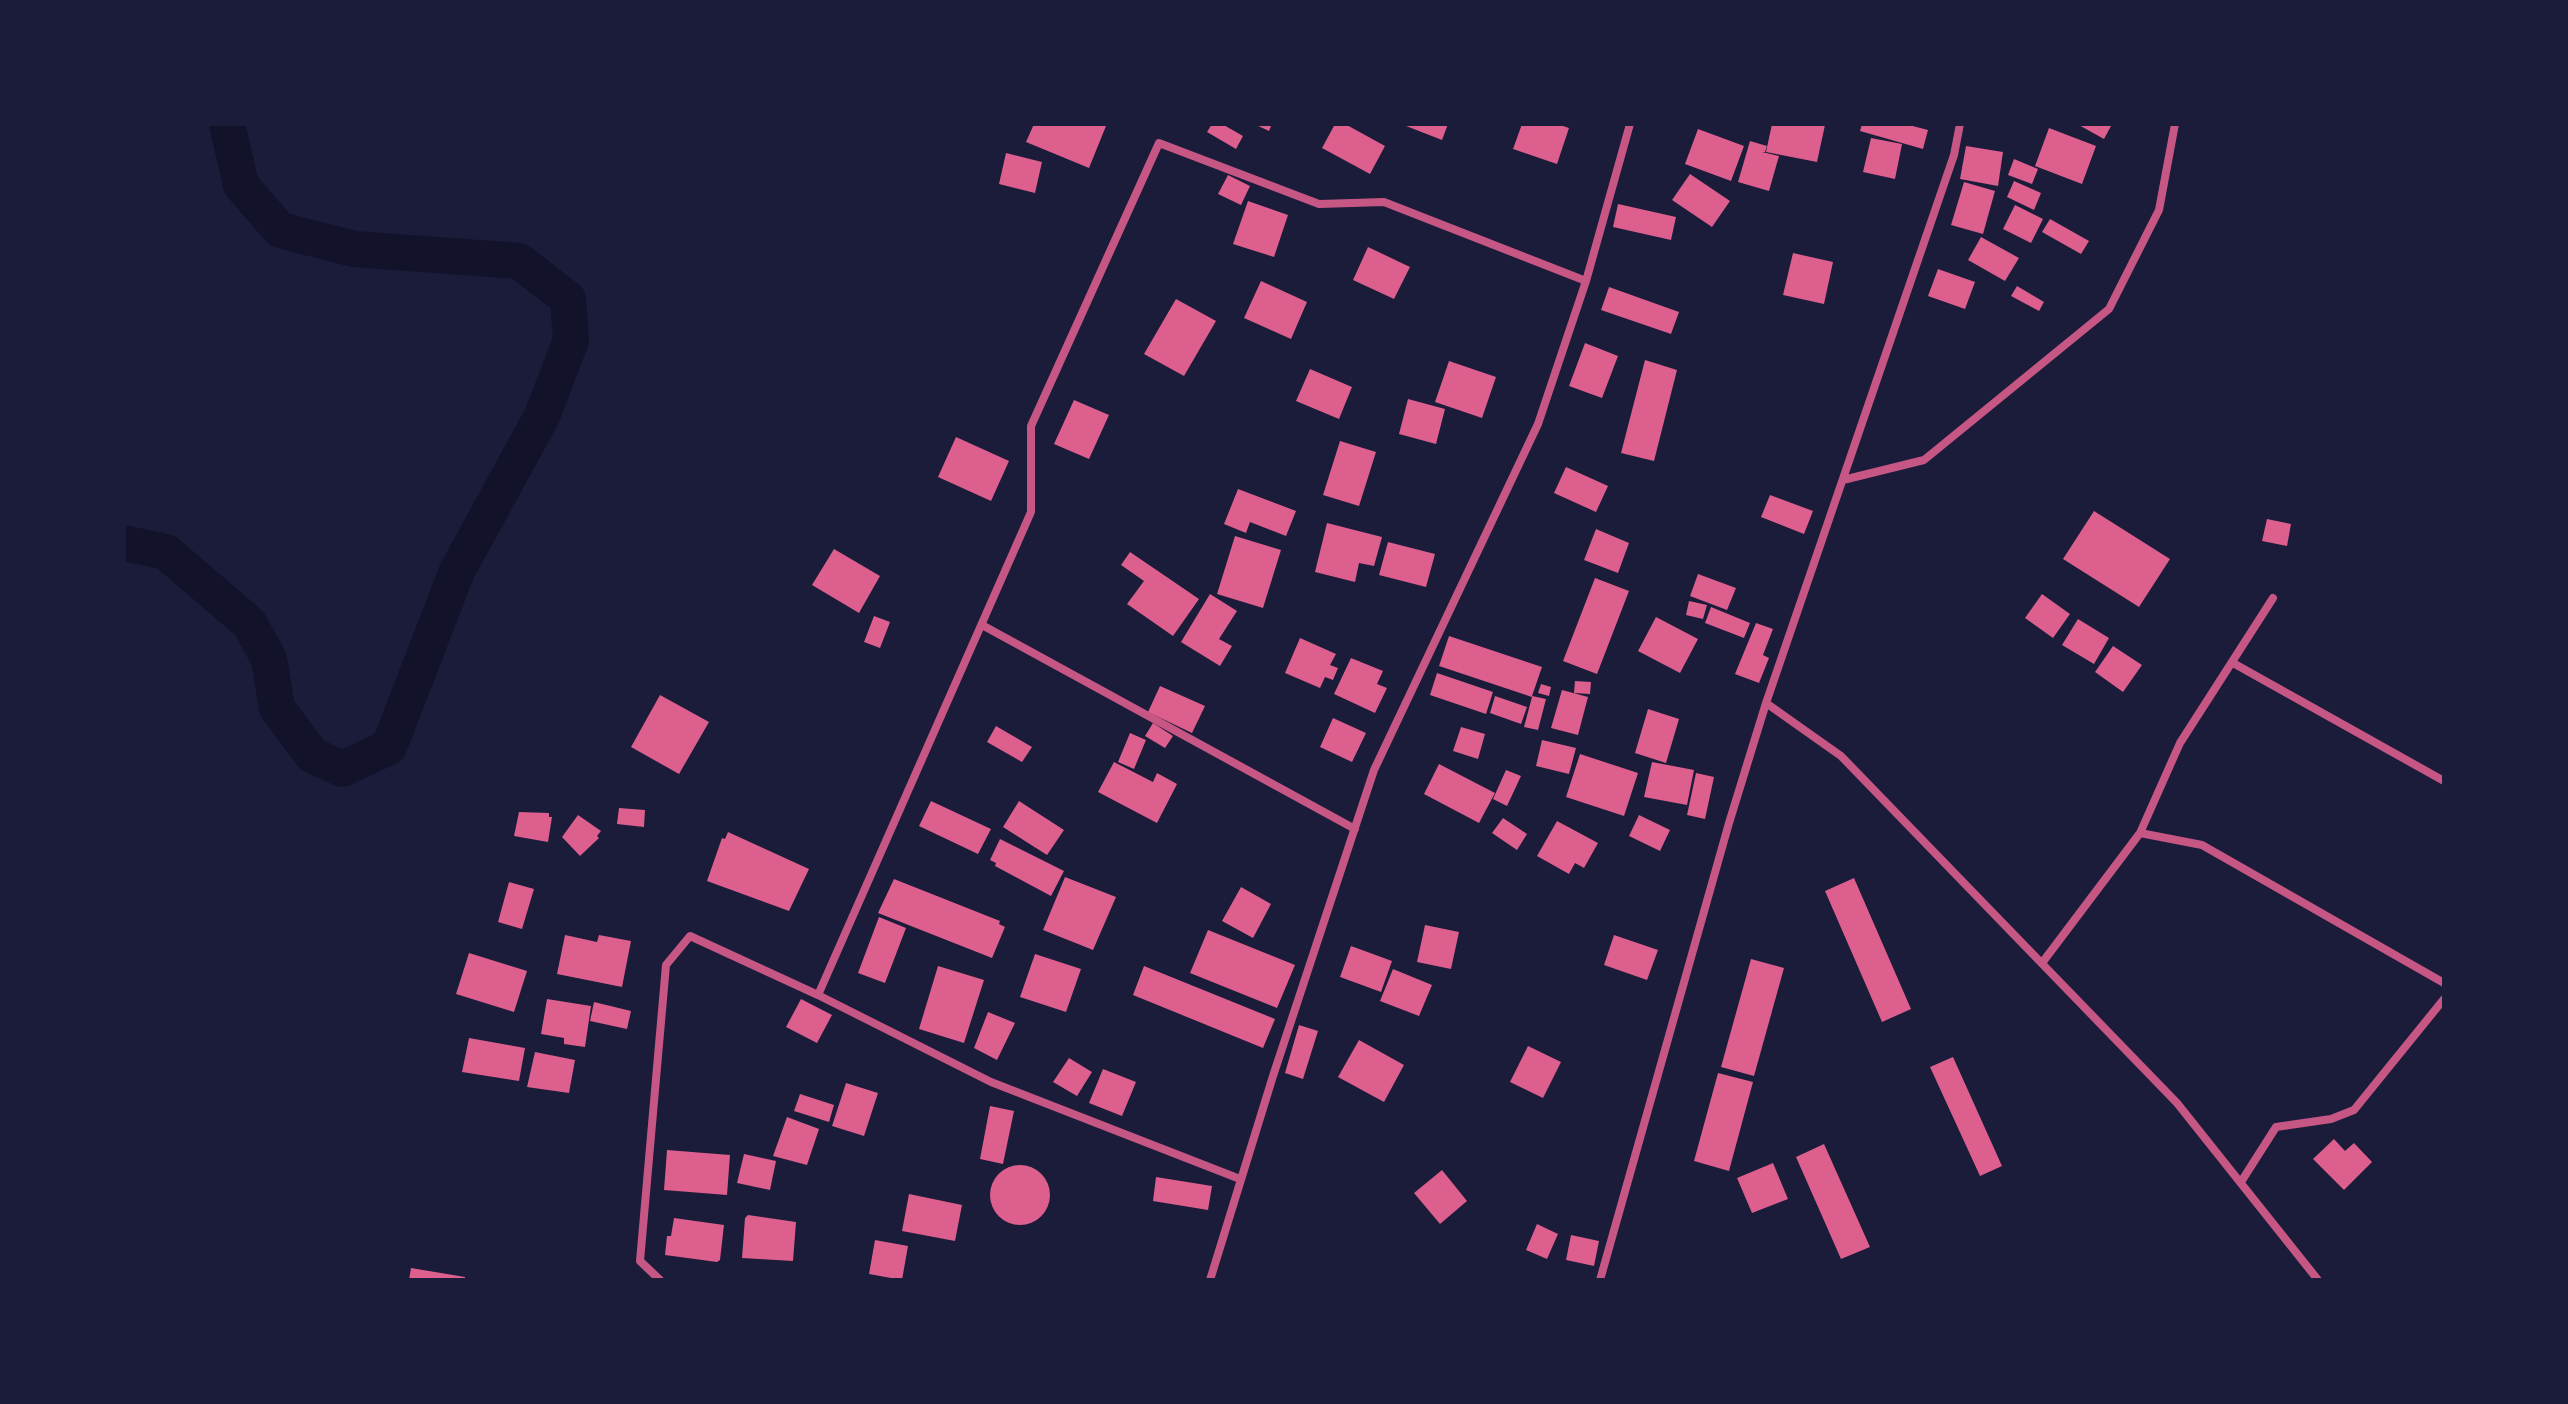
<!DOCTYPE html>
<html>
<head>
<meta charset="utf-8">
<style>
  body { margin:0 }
  #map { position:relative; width:2568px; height:1404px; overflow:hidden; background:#1b1b3a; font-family:"Work Sans",sans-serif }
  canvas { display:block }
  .frame { position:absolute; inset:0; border:126px solid #1b1b3a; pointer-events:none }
</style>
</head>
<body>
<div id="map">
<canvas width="2568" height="1404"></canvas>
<div class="frame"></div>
</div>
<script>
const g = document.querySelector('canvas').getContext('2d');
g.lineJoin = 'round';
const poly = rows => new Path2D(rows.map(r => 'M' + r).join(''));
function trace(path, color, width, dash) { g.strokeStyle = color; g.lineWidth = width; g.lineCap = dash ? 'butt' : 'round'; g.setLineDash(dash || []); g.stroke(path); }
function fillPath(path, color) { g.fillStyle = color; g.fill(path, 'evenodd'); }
const river = poly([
  [124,543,166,552,249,623,269,659,277,708,312,755,342,769,389,747,457,571,542,416,571,340,568,299,519,261,354,249,280,230,241,185,227,124]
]);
const building = poly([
  [1034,124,1100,124,1106,126,1089,168,1026,142],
  [1212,124,1222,124,1243,136,1236,149,1207,132],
  [1254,124,1272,124,1269,131],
  [1335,124,1345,124,1385,146,1370,174,1322,148],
  [1401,124,1448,124,1442,140],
  [1522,124,1557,124,1569,128,1557,164,1513,149],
  [1772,124,1825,125,1817,162,1766,152],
  [1862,124,1905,124,1928,130,1923,149,1860,131],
  [2077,124,2108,124,2111,126,2104,139],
  [2049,128,2096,146,2082,184,2035,166],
  [1698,129,1744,146,1731,181,1685,164],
  [1871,138,1902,144,1895,179,1863,172],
  [1750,141,1767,146,1765,152,1762,152,1779,156,1769,191,1738,182],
  [1966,146,2003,152,1998,186,1960,179],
  [1006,153,1042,162,1035,193,999,184],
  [2014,159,2038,169,2032,184,2008,175],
  [1690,174,1730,201,1712,227,1672,200],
  [1228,175,1250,186,1241,205,1218,194],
  [2014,181,2041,193,2034,210,2007,197],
  [1964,182,1995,191,1983,234,1951,225],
  [1248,201,1288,215,1274,257,1233,244],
  [1618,204,1676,217,1671,240,1613,227],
  [2015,205,2043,219,2031,243,2003,229],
  [2050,219,2089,241,2081,254,2042,232],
  [1981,237,2019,258,2005,281,1968,260],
  [1368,247,1410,267,1394,299,1353,280],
  [1793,253,1833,262,1824,304,1783,295],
  [1938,269,1975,282,1965,309,1928,296],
  [1261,281,1307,302,1291,339,1244,318],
  [2017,286,2044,302,2039,311,2011,296],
  [1609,287,1679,312,1671,334,1601,310],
  [1176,299,1216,321,1184,376,1144,354],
  [1585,343,1618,356,1602,398,1569,386],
  [1645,360,1677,370,1654,461,1621,453],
  [1449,361,1496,377,1482,418,1435,402],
  [1310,369,1352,387,1339,419,1296,401],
  [1408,399,1445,409,1436,444,1399,434],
  [1074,400,1109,415,1089,459,1054,444],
  [956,437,1009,461,991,501,938,477],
  [1340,441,1376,452,1359,506,1323,495],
  [1566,467,1608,486,1596,512,1554,493],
  [1238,489,1296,511,1286,536,1250,522,1246,533,1224,524],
  [1770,495,1813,511,1804,534,1761,517],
  [2094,511,2170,559,2139,607,2063,559],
  [2267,519,2291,524,2287,546,2262,541],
  [1327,523,1382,537,1374,566,1359,563,1355,582,1315,572],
  [1596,529,1629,543,1618,573,1584,560],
  [1235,536,1281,550,1263,608,1217,594],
  [1388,542,1435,554,1426,587,1379,575],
  [834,549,880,576,859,613,812,585],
  [1130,552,1199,599,1173,636,1127,604,1144,581,1121,565],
  [1698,574,1736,588,1727,610,1690,596],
  [1595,578,1629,591,1597,674,1563,661],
  [1210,594,1237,611,1219,639,1232,646,1220,666,1181,642],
  [2042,594,2070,614,2053,638,2025,618],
  [1689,601,1707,605,1703,619,1686,615],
  [1711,607,1750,623,1744,638,1705,623],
  [874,616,890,622,880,648,864,642],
  [1656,617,1698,639,1680,673,1638,651],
  [2078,619,2109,638,2094,664,2062,645],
  [1756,623,1773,629,1763,655,1769,658,1759,683,1735,674],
  [1449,636,1542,667,1532,696,1546,699,1538,730,1524,727,1532,697,1439,666],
  [1300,638,1336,654,1330,665,1338,668,1333,680,1325,677,1320,688,1285,673],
  [2113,646,2142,665,2123,692,2095,672],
  [1351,658,1383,671,1377,684,1387,688,1375,713,1334,694],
  [1437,673,1493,692,1486,714,1430,695],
  [1575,681,1591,682,1590,694,1574,693],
  [1541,684,1551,687,1549,696,1538,693],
  [1160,686,1205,706,1192,733,1148,712],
  [1562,690,1588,697,1578,735,1551,728],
  [660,695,709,722,679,774,631,747],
  [1495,696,1527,707,1521,724,1490,713],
  [1648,709,1679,719,1666,763,1635,753],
  [1333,718,1366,733,1352,762,1320,747],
  [1153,723,1173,736,1165,748,1145,736],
  [996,726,1032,747,1022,762,987,742],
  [1461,727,1485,734,1478,759,1453,751],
  [1130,733,1146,740,1134,769,1118,762],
  [1542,740,1576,748,1569,774,1536,766],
  [1580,754,1638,773,1624,816,1566,797],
  [1114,762,1153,782,1157,773,1177,784,1157,823,1098,792],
  [1652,762,1694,770,1687,805,1644,797],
  [1439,764,1495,793,1479,823,1424,794],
  [1506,770,1521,776,1507,806,1493,799],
  [1696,773,1714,777,1705,819,1687,815],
  [931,801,991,829,978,854,919,826],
  [1019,801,1064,830,1047,855,1003,827],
  [619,808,645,810,644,827,617,824],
  [519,812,549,813,549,817,552,817,548,842,514,836],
  [578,815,601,831,597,836,599,838,580,856,562,837],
  [1639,815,1670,830,1660,851,1629,836],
  [1503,818,1527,834,1517,850,1492,833],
  [1557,821,1598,843,1584,868,1575,863,1569,874,1537,856],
  [728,832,809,869,789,911,707,881,722,838,725,839],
  [1000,839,1064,871,1051,896,995,866,996,863,990,860],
  [1065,877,1116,897,1093,950,1043,930],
  [1854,878,1911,1009,1882,1022,1825,891],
  [894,879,1000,921,999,924,1005,927,992,958,878,913],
  [509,882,534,889,522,929,498,922],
  [1241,887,1271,904,1253,938,1222,921],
  [879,917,906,928,885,983,858,973],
  [1425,925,1459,932,1451,969,1417,962],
  [1208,930,1295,965,1277,1008,1190,973],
  [565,935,597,942,599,935,631,941,622,987,557,974],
  [1614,935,1658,950,1647,980,1604,965],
  [1351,946,1392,961,1381,992,1340,977],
  [469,953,527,971,514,1012,456,994],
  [1035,954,1081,969,1066,1012,1020,997],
  [1751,959,1784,968,1754,1076,1721,1067],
  [938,966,984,980,964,1043,919,1029],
  [1144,966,1275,1019,1263,1048,1133,995],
  [1393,969,1432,985,1419,1016,1380,1001],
  [547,999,591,1006,585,1047,564,1044,564,1038,541,1034],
  [801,999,832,1015,817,1043,786,1027],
  [594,1002,631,1011,627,1029,590,1021],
  [988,1012,1015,1023,997,1060,974,1048],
  [1299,1025,1318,1031,1303,1079,1285,1073],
  [469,1038,525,1048,519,1081,462,1072],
  [1359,1040,1404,1065,1384,1102,1338,1077],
  [1528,1046,1561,1062,1543,1098,1510,1082],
  [535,1052,575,1060,569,1093,527,1087],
  [1953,1057,2002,1166,1980,1176,1930,1067],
  [1069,1058,1092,1072,1077,1096,1053,1082],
  [1103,1069,1136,1082,1122,1116,1089,1103],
  [1718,1073,1753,1082,1729,1171,1694,1161],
  [846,1083,878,1093,864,1136,832,1126],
  [800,1094,834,1105,829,1122,794,1111],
  [990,1106,1014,1111,1003,1164,980,1159],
  [787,1117,819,1129,807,1165,773,1156],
  [2334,1139,2345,1151,2354,1143,2372,1162,2344,1190,2313,1159],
  [1824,1144,1870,1247,1841,1259,1796,1157],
  [667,1150,730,1155,727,1195,664,1190],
  [744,1154,776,1161,770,1190,737,1183],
  [1773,1163,1788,1199,1752,1213,1737,1178],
  '990 1195a30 30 0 1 1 60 0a30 30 0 1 1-60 0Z',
  [1442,1170,1467,1201,1440,1224,1414,1193],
  [1156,1177,1212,1186,1208,1210,1153,1201],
  [909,1194,962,1205,955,1241,902,1231],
  [748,1215,796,1222,793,1261,742,1258,745,1218],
  [674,1218,724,1225,720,1260,717,1262,665,1255,667,1236,671,1236],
  [1537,1224,1558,1234,1547,1259,1526,1250],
  [1571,1235,1599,1241,1594,1266,1566,1260],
  [875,1240,908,1246,902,1280,869,1274],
  [411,1268,465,1277,465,1280,409,1280]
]);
const minor = poly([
  [1843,480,1924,460,2109,309,2159,210,2175,124],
  [982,625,1355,829],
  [2233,663,2444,781],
  [1766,703,1841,756,2177,1103,2318,1280],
  [2140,833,2180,743,2273,598],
  [2042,963,2140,833,2202,845,2444,983],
  [818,995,1031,512,1031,426,1159,143,1319,204,1384,202,1586,281],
  [2241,1182,2276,1127,2331,1119,2354,1110,2444,999],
  [660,1280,640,1261,666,965,690,936,818,995,991,1082,1240,1179],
  [1210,1280,1273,1076,1374,770,1538,424,1586,281,1630,124],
  [1600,1280,1729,823,1766,703,1954,155,1960,124]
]);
trace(river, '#12122b', 36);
fillPath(building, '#dd5f8e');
trace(minor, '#c65784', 8);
</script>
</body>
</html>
